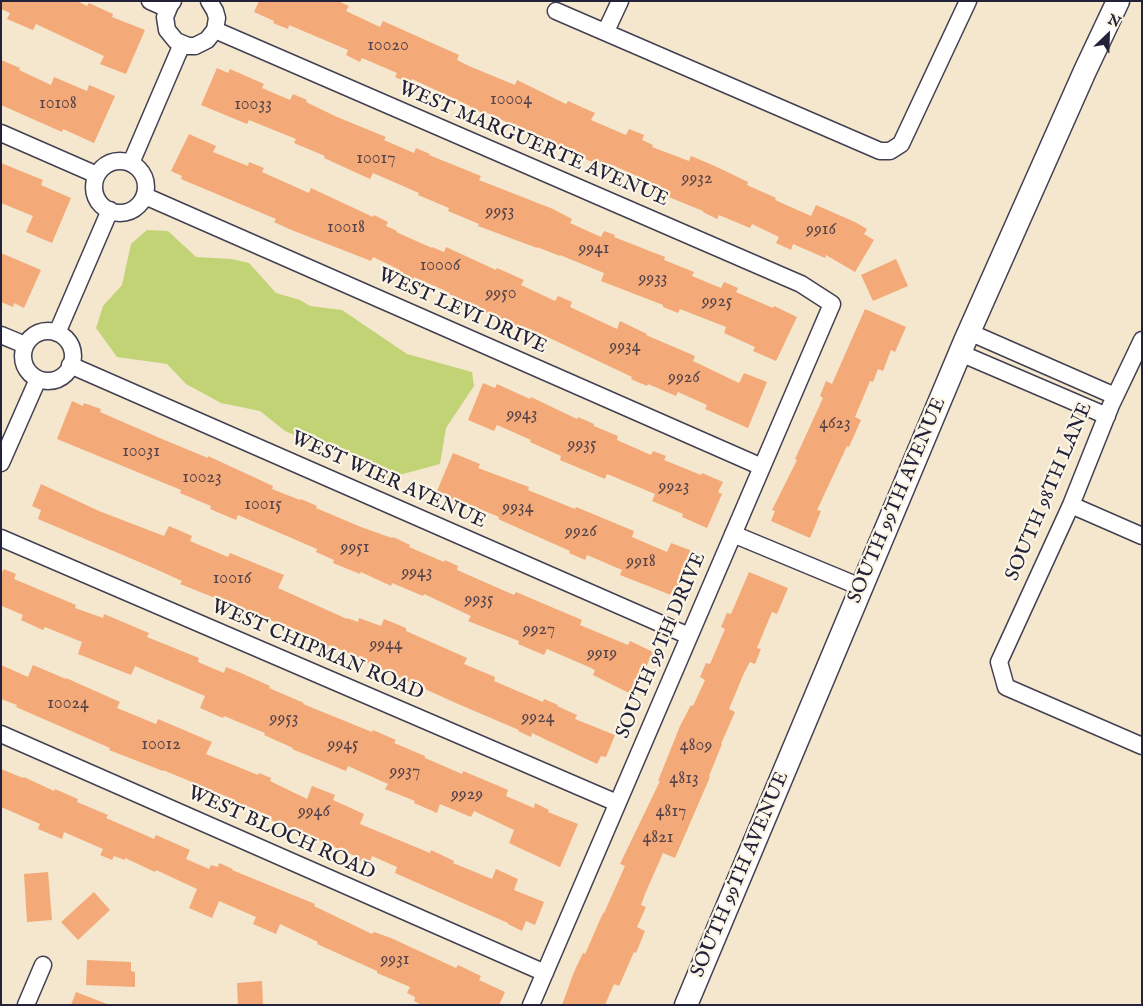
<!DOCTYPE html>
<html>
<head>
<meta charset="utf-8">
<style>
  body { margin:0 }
  #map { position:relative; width:1143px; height:1006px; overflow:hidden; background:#f4e7cd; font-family:"IM FELL English",serif }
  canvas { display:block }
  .frame { position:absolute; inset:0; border:2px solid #22223b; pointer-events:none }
  .north { position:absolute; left:1083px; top:10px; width:50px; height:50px; -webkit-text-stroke:4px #fcf5e5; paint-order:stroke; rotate:24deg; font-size:14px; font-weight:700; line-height:20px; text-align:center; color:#22223b }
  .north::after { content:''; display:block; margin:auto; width:18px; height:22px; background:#22223b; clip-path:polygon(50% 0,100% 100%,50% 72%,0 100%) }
</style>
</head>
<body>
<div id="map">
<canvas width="1143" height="1006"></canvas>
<div class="frame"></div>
<div class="north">N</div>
</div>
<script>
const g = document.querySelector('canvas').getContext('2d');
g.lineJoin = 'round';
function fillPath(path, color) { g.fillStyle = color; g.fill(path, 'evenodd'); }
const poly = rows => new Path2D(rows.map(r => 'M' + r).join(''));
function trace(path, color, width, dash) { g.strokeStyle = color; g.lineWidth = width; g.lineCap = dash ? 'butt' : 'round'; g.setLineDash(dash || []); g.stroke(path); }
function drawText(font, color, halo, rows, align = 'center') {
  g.font = font + ' "IM FELL English",serif'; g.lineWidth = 4.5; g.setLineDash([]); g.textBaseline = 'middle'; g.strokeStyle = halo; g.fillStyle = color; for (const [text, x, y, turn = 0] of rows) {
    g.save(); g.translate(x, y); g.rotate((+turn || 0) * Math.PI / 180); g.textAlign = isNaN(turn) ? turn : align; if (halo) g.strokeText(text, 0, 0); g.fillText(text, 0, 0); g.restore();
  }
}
const green = poly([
  [147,230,168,231,196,257,232,259,249,263,276,293,300,300,310,306,342,310,407,354,472,372,474,386,446,428,440,464,388,478,353,453,310,442,285,431,260,411,221,403,186,384,167,364,117,357,96,328,103,306,122,285,131,244]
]);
const building = poly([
  [1,1,77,1,87,6,89,3,113,14,112,17,145,30,126,74,100,64,104,56,36,24,33,30,7,19,10,13,1,9],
  [259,1,338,1,349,6,346,11,380,27,383,21,459,55,457,60,469,66,515,85,517,80,566,104,568,101,595,113,591,120,626,135,629,129,644,135,642,140,653,145,652,147,689,161,691,156,717,167,748,182,747,185,776,198,775,200,811,216,816,205,855,222,867,229,864,234,874,240,855,272,826,255,825,258,793,244,791,250,776,243,779,237,752,224,750,228,719,215,717,219,703,212,703,211,654,191,657,185,610,164,607,170,592,163,592,162,485,112,485,114,470,107,470,106,412,79,410,84,395,77,397,73,362,58,360,62,346,55,348,50,289,25,288,29,273,23,274,21,254,12],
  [1,60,20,68,19,70,51,85,54,77,87,91,89,85,115,96,94,143,63,129,62,132,1,105],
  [217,68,228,73,230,69,264,84,262,88,290,100,293,94,307,100,306,102,337,117,386,137,384,140,414,153,416,148,430,154,429,155,481,176,479,180,553,209,572,219,570,223,601,237,604,231,615,235,614,237,665,257,664,260,694,272,692,276,721,288,724,282,738,288,736,292,773,308,774,306,797,317,776,361,753,351,755,347,724,333,726,327,680,309,678,313,663,307,663,305,601,281,604,273,560,255,560,256,537,247,537,248,478,226,479,224,448,211,449,208,418,195,419,193,373,173,370,179,324,158,325,156,294,143,296,139,249,120,247,124,201,105],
  [189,134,216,146,213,152,248,166,249,162,264,168,262,172,309,193,311,188,373,217,374,215,388,222,386,226,397,231,396,232,432,248,432,247,444,252,446,247,496,270,497,268,524,280,521,285,555,301,558,296,572,302,570,307,617,329,620,321,647,334,646,335,695,356,693,361,739,383,744,373,767,382,748,428,705,409,707,405,678,392,676,396,648,384,647,386,631,379,632,377,537,332,535,337,520,330,521,329,475,307,474,310,458,303,460,299,449,294,450,293,414,277,412,282,398,276,400,270,373,257,371,261,289,229,274,222,276,219,181,179,182,176,171,171],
  [1,163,43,180,41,185,71,198,52,243,26,232,33,216,1,203],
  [1,253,41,270,24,308,14,303,13,307,1,302],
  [896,259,908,286,873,301,861,275],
  [865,309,906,327,895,352,891,350,883,371,878,369,873,382,870,381,855,417,861,420,849,447,847,446,817,510,821,511,810,538,771,521,775,511,772,510,797,460,795,459,823,398,820,396,826,381,832,384],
  [483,383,495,388,497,384,530,399,531,397,577,419,578,417,594,424,594,426,618,436,617,440,651,455,653,451,666,456,664,460,701,475,702,473,723,482,718,492,722,494,707,528,682,517,683,514,652,501,655,494,607,474,605,479,560,460,561,456,530,442,531,440,497,425,494,431,468,420],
  [72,401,83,406,84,403,101,409,100,412,162,439,208,458,208,456,273,486,272,489,300,500,301,499,317,506,316,508,361,527,392,538,393,537,410,545,409,547,444,562,445,560,458,566,457,570,514,595,516,592,582,620,580,625,628,645,630,641,653,652,633,695,593,675,595,670,582,664,547,649,544,655,518,644,519,641,468,621,471,616,424,594,423,596,392,583,391,586,361,572,360,574,333,563,334,560,316,552,317,549,238,515,236,520,210,509,211,506,180,493,181,490,57,439],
  [453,453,480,464,478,468,529,487,528,490,575,509,576,507,634,531,632,537,667,552,671,543,695,552,676,597,620,575,622,570,587,555,585,560,569,553,570,551,498,519,499,517,463,502,462,506,446,499,447,496,437,491],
  [41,484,99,511,164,536,169,526,192,536,190,541,228,557,230,553,284,575,278,588,347,619,347,618,358,622,359,618,381,626,384,619,406,628,406,631,467,658,464,664,495,677,494,681,543,702,544,699,558,705,557,706,577,715,575,719,615,735,606,757,601,756,597,764,532,733,531,737,518,731,519,730,458,704,365,662,366,660,329,645,328,649,313,643,314,641,282,627,283,625,180,584,182,581,151,567,38,519,41,510,32,506],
  [4,569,16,574,14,579,76,605,75,608,103,618,104,614,149,633,147,637,199,658,198,662,224,673,226,667,241,673,270,686,269,688,304,703,303,704,372,732,373,730,396,740,394,743,425,756,425,758,462,774,463,771,494,784,508,790,506,796,534,808,535,803,549,810,548,812,578,824,560,867,509,843,514,830,474,811,471,817,440,804,437,813,414,803,415,801,385,789,388,784,348,766,346,771,292,749,293,748,264,735,265,733,224,716,223,718,200,708,205,696,172,682,135,666,131,675,78,654,82,642,45,627,43,630,21,620,23,615,2,606,1,607,1,574],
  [749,572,788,588,777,614,772,612,757,648,761,649,755,664,750,662,744,673,729,709,735,712,721,744,722,744,709,776,710,777,675,858,663,853,645,894,641,905,646,907,637,927,645,931,636,953,634,952,619,986,614,984,605,1005,562,1005,574,972,583,953,585,954,603,913,604,913,625,866,620,864,660,781,658,781,680,726,691,705,693,706,705,680,700,677,706,663,710,664,725,629,721,627,727,613,731,614],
  [1,665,28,677,33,665,66,679,66,678,120,702,117,708,156,724,158,719,212,742,206,754,258,775,259,773,271,778,270,781,307,799,312,786,335,795,333,800,364,814,360,824,430,853,431,850,454,861,453,863,492,879,496,869,518,879,514,890,544,902,535,925,526,921,522,931,508,924,508,923,395,873,397,867,372,856,369,865,354,858,355,856,271,820,272,817,247,806,246,809,233,804,235,800,163,770,163,771,109,750,110,748,16,707,17,705,1,699],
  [1,769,23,778,24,777,54,791,55,789,78,799,77,802,108,815,106,818,154,839,156,835,190,850,186,859,209,869,211,865,218,867,219,863,233,869,232,870,315,904,314,906,372,934,374,932,391,938,456,968,458,965,481,976,479,980,505,992,499,1005,422,1005,414,1001,415,997,407,993,410,987,377,973,377,971,317,944,318,942,280,924,276,934,253,924,256,917,219,901,212,918,189,908,197,889,156,870,155,872,125,858,125,860,114,856,112,860,100,855,103,849,64,832,62,839,38,829,40,824,1,807],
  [48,872,52,920,27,922,24,874],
  [94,892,110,910,78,940,61,922],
  [87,960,131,962,131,971,135,972,135,987,86,985],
  [262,981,263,1005,238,1005,237,983],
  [76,992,107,1004,107,1005,71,1005]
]);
const street = poly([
  [150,1,168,9],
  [173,1,170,5,165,17,167,30,176,41,188,46,195,46,207,40,215,30,217,18,215,11,209,1],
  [556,11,880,151,890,151,901,144,968,1],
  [215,30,801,284,832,304,531,1005],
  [606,31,620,1],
  [1,133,97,175],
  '94 187a26 26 0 1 1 52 0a26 26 0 1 1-52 0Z',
  [131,163,182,44],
  [145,196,762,467],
  '23 356a25 25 0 1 1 50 0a25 25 0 1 1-50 0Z',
  [969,332,1115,396],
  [57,333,110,210],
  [1,335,25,345],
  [1142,340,1111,405,1071,505,999,662,1006,687,1142,746],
  [960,353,1107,416],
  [70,365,689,636],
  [1,463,38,379],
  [1071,505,1142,536],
  [733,534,863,588],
  [1,538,617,803],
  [1,734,545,973],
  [26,1005,43,965]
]);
const secondary = poly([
  [686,1005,965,341,1085,71,1118,1]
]);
const numberNames = [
  ["10020",388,46],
  ["10004",511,100],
  ["10108",58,104],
  ["10033",253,105],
  ["10017",376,159],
  ["9932",697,179],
  ["9953",500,212],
  ["10018",346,228],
  ["9916",821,230],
  ["9941",594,249],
  ["10006",440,266],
  ["9933",653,279],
  ["9950",501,294],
  ["9925",717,302],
  ["9934",625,347],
  ["9926",684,378],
  ["9943",522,415],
  ["4623",835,424],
  ["9935",582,445],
  ["10031",141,452],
  ["10023",202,478],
  ["9923",674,487],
  ["10015",263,505],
  ["9934",518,508],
  ["9926",581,532],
  ["9951",355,548],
  ["9918",641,562],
  ["9943",417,573],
  ["10016",232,579],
  ["9935",479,600],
  ["9927",539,630],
  ["9944",386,645],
  ["9919",602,654],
  ["10024",68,704],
  ["9924",538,718],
  ["9953",284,719],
  ["10012",161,745],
  ["9945",343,745],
  ["4809",696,746],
  ["9937",405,772],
  ["4813",684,779],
  ["9929",467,795],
  ["9946",314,812],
  ["4817",671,812],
  ["4821",658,838],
  ["9931",395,960]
];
const streetNames = [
  ["WEST MARGUERTE AVENUE",533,145,23],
  ["WEST LEVI DRIVE",462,312,24],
  ["WEST WIER AVENUE",388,481,24],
  ["SOUTH 98TH LANE",1050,492,-67],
  ["SOUTH 99TH AVENUE",898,501,-67],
  ["SOUTH 99TH DRIVE",662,646,-67],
  ["WEST CHIPMAN ROAD",317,651,23],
  ["WEST BLOCH ROAD",281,834,24],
  ["SOUTH 99TH AVENUE",741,875,-67]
];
fillPath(green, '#c2d375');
fillPath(building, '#f4a978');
trace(street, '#424051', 19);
trace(secondary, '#424051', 25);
trace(street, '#fff', 16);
trace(secondary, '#fff', 22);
drawText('18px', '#56444a', null, numberNames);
drawText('20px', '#22223b', '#fcf5e5', streetNames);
</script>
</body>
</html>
